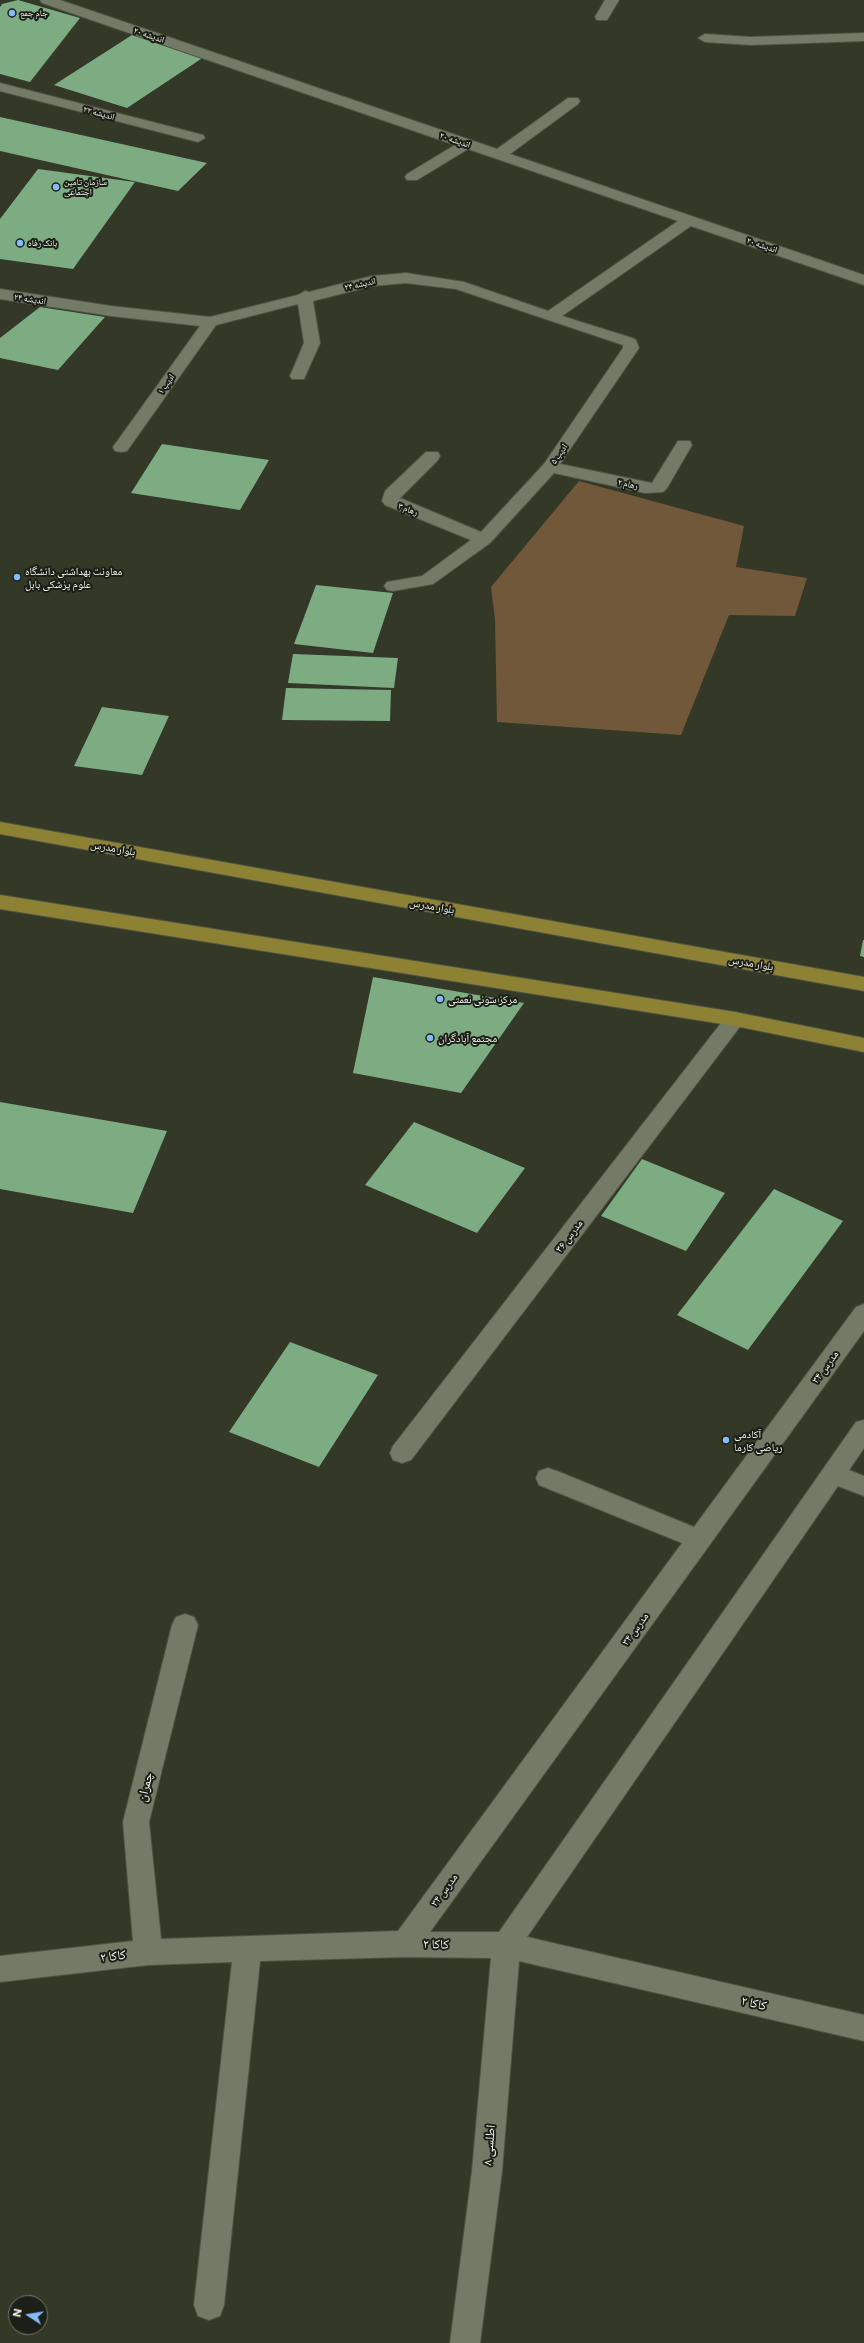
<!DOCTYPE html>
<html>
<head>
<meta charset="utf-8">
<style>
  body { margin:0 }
  #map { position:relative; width:864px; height:2343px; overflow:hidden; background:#333827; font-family:Commissioner,sans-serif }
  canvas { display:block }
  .north { position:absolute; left:8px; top:2295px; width:40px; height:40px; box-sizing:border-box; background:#1c1f17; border:1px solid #72756c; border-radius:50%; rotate:282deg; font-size:11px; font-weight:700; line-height:16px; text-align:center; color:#f3f6eb }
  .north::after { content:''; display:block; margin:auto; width:14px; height:18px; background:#84bcfb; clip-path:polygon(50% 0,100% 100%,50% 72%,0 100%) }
</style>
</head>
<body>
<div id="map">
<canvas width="864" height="2343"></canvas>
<div class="north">N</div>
</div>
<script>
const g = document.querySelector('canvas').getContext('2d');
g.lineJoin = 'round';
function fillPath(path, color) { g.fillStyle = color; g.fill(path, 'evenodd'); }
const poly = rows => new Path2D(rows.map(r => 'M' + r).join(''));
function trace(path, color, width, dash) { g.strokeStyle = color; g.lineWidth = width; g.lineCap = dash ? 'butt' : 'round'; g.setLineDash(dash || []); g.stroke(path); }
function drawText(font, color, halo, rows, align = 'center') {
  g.font = font + ' Commissioner,"Noto Naskh Arabic",sans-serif'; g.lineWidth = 4; g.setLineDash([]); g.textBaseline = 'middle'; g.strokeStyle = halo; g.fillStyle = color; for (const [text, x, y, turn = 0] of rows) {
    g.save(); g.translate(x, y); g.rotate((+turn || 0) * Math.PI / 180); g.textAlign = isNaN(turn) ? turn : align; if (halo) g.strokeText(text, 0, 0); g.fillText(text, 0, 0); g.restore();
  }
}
const green = poly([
  [579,481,744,526,736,567,807,578,795,616,729,615,681,735,497,722,495,619,491,587]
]);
const building = poly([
  [18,0,80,18,30,82,0,74,0,7,2,4],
  [132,35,204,57,127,108,54,85],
  [0,117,207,163,178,191,0,151],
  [38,169,135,182,73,269,0,259,0,219],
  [40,307,105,317,58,370,0,358,0,338],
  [162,444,269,460,240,510,131,493],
  [316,585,393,593,373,653,294,644],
  [293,654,398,658,394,688,288,683],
  [286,688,391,690,390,721,282,720],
  [102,707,169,716,142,775,74,766],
  [863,940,864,940,864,957,860,956],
  [373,977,524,1003,461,1093,353,1073],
  [0,1102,167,1131,133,1213,0,1189],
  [414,1122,525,1168,477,1233,365,1185],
  [642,1159,725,1193,686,1251,601,1216],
  [774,1189,843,1221,748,1350,677,1315],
  [290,1342,378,1375,319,1467,229,1432]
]);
const minor = poly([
  [40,0,60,0,497,149,568,98,578,98,580,101,578,104,510,154,864,275,864,285,691,226,562,316,632,338,636,340,639,348,560,464,652,483,678,441,690,441,692,445,667,488,663,492,645,493,554,473,490,543,433,584,393,591,387,590,384,586,387,582,422,576,471,540,385,505,382,501,385,491,426,452,438,452,440,456,438,460,400,498,481,532,544,464,623,348,623,345,456,289,406,283,372,286,313,301,320,343,304,379,292,379,290,376,304,343,298,304,216,325,127,451,121,452,115,451,113,447,200,326,111,316,0,299,0,289,111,306,210,317,298,295,305,291,309,292,372,276,406,273,464,282,548,311,678,221,468,149,417,180,407,180,405,177,407,174,455,145,42,3,40,0],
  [605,0,619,0,607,20,597,20,595,17,605,0],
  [864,33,864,41,751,45,705,42,698,38,705,34,751,37,864,33],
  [0,83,203,135,205,138,198,142,0,91,0,83],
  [735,1012,742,1014,745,1019,742,1024,411,1460,402,1463,393,1460,390,1453,393,1446,728,1014,735,1012],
  [864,1304,864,1331,430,1932,499,1932,856,1422,864,1420,864,1448,849,1470,864,1476,864,1496,838,1486,527,1937,864,2015,864,2041,519,1961,502,2171,480,2343,450,2343,472,2171,491,1958,405,1957,260,1961,224,2305,220,2316,209,2320,198,2316,194,2305,232,1962,148,1965,0,1982,0,1956,133,1941,123,1822,172,1625,176,1617,185,1614,194,1617,198,1625,149,1822,161,1939,398,1931,682,1543,539,1485,536,1478,539,1471,548,1468,557,1471,694,1527,856,1307,864,1304]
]);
const major = poly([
  [0,822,864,977,864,991,0,834,0,822],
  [0,895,735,1012,864,1038,864,1052,735,1026,0,909,0,895]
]);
const markers = [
  [12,13,4,"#84bcfb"],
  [56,187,4,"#84bcfb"],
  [20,243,4,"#84bcfb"],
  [17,577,4,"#84bcfb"],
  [440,999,4,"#84bcfb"],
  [430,1038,4,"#84bcfb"],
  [726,1440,4,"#84bcfb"]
];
const farPoinames = [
  ["جام جمع",20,13],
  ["سازمان تامین",64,182],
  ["اجتماعی",64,192],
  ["بانک رفاه",28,243]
];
const farStreetnames = [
  ["اندیشه ۲۰",149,35,19],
  ["اندیشه ۲۲",99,113,15],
  ["اندیشه ۲۰",455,140,19],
  ["اندیشه ۲۰",762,245,19],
  ["اندیشه ۲۴",360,284,-12],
  ["اندیشه ۲۴",30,299,9],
  ["ادیب ۱",166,384,-55],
  ["ادیب ۵",559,454,-56],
  ["رهام ۲",628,484,12],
  ["رهام ۳",408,509,22]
];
const poiNames = [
  ["معاونت بهداشتی دانشگاه",25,571],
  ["علوم پزشکی بابل",25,584],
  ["مرکز سونی نعمتی",448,999],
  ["مجتمع آبادگران",438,1038],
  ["آکادمی",734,1434],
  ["ریاضی کارما",734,1447]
];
const streetNames = [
  ["بلوار مدرس",113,848,10],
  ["بلوار مدرس",432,906,10],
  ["بلوار مدرس",751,963,10],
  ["مدرس ۳۶",569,1236,-53],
  ["مدرس ۳۴",825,1367,-54],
  ["مدرس ۳۴",635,1629,-54],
  ["مدرس ۳۴",444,1890,-54]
];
const nearStreetnames = [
  ["چمران",145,1787,-76],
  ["کاکا ۲",436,1944,1],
  ["کاکا ۲",113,1956,-7],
  ["کاکا ۲",754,2003,13],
  ["اطلسی ۸",489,2145,-85]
];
fillPath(green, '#71583b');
fillPath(building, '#7dac83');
trace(minor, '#4f5344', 2);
trace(major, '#4f5344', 2);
fillPath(minor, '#737a66');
fillPath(major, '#8d8234');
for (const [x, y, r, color] of markers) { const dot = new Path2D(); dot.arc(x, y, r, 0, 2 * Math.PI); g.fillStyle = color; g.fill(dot); trace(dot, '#1c1f17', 1.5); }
drawText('9px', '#f3f6eb', '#1c1f17', farPoinames, 'left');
drawText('9px', '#f3f6eb', '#1c1f17', farStreetnames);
drawText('11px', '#f3f6eb', '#1c1f17', poiNames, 'left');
drawText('11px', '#f3f6eb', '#1c1f17', streetNames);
drawText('13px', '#f3f6eb', '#1c1f17', nearStreetnames);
</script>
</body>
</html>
